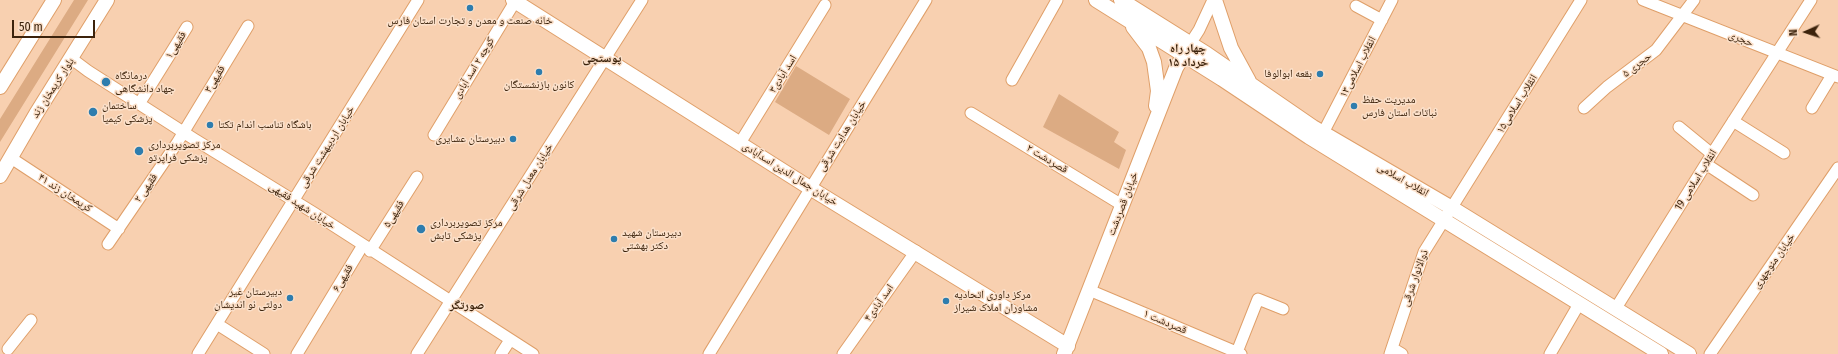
<!DOCTYPE html>
<html>
<head>
<meta charset="utf-8">
<style>
  body { margin:0 }
  #map { position:relative; width:1838px; height:354px; overflow:hidden; background:#f8d0b0; font-family:"Fira Sans Condensed",sans-serif }
  canvas { display:block }
  .north { position:absolute; left:1786px; top:12px; width:40px; height:40px; -webkit-text-stroke:3px #fbe0ca; paint-order:stroke; rotate:267deg; font-size:11px; font-weight:700; line-height:16px; text-align:center; color:#3c230c }
  .north::after { content:''; display:block; margin:auto; width:14px; height:18px; background:#3c230c; clip-path:polygon(50% 0,100% 100%,50% 72%,0 100%) }
  .scale { position:absolute; left:12px; top:20px; width:83px; height:18px; box-sizing:border-box; border:2px solid #3c230c; border-top:0; padding-left:5px; font-size:12px; line-height:14px; white-space:nowrap; color:#3c230c; -webkit-text-stroke:3px #fbe0ca; paint-order:stroke }
</style>
</head>
<body>
<div id="map">
<canvas width="1838" height="354"></canvas>
<div class="north">N</div>
<div class="scale">50 m</div>
</div>
<script>
const g = document.querySelector('canvas').getContext('2d');
g.lineJoin = 'round';
function fillPath(path, color) { g.fillStyle = color; g.fill(path, 'evenodd'); }
const poly = rows => new Path2D(rows.map(r => 'M' + r).join(''));
function trace(path, color, width, dash) { g.strokeStyle = color; g.lineWidth = width; g.lineCap = dash ? 'butt' : 'round'; g.setLineDash(dash || []); g.stroke(path); }
function drawText(font, color, halo, rows, align = 'center') {
  g.font = font + ' "Fira Sans Condensed","Noto Naskh Arabic",sans-serif'; g.lineWidth = 3; g.setLineDash([]); g.textBaseline = 'middle'; g.strokeStyle = halo; g.fillStyle = color; for (const [text, x, y, turn = 0] of rows) {
    g.save(); g.translate(x, y); g.rotate((+turn || 0) * Math.PI / 180); g.textAlign = isNaN(turn) ? turn : align; if (halo) g.strokeText(text, 0, 0); g.fillText(text, 0, 0); g.restore();
  }
}
const green = poly([
  [74,0,88,0,0,142,0,119],
  [796,66,850,99,829,135,775,102],
  [1059,94,1119,132,1114,142,1126,150,1119,169,1043,127]
]);
const minor = poly([
  [1643,0,1838,77],
  [1356,6,1382,20],
  [1190,44,1199,30,1213,0],
  [72,59,88,71,194,139,314,213,533,354],
  [1012,80,1057,0],
  [139,104,187,27],
  [1584,108,1607,87,1656,50,1694,0],
  [1812,108,1832,75],
  [971,113,1122,205],
  [1733,121,1784,153],
  [1679,127,1712,154],
  [1323,133,1392,0],
  [434,135,516,0],
  [740,143,825,5],
  [11,158,119,229],
  [1706,164,1753,195],
  [108,244,177,143,248,26],
  [370,251,417,177],
  [1089,290,1241,354],
  [1616,308,1712,154,1811,0],
  [217,324,264,354],
  [1392,348,1402,354],
  [8,349,31,320],
  [1237,352,1258,299,1283,309],
  [198,354,418,0],
  [297,354,363,245],
  [417,354,642,0],
  [501,354,510,340],
  [709,354,926,0],
  [843,354,916,251],
  [1390,354,1424,252,1581,0],
  [1550,354,1579,304],
  [1710,354,1838,168]
]);
const major = poly([
  [513,0,810,188,1068,346],
  [1096,0,1222,79,1309,137,1661,354],
  [1121,0,1207,54,1313,127,1457,211,1689,354],
  [1215,0,1231,48,1249,81],
  [1133,27,1149,48,1154,62,1158,91,1156,106],
  [0,87,54,0],
  [0,176,36,114,107,0],
  [1064,354,1176,68,1188,48]
]);
const markers = [
  [470,8,4,"#2e7dae"],
  [539,72,4,"#2e7dae"],
  [1320,74,4,"#2e7dae"],
  [106,82,5,"#2e7dae"],
  [1354,106,4,"#2e7dae"],
  [93,112,5,"#2e7dae"],
  [210,125,4,"#2e7dae"],
  [513,139,4,"#2e7dae"],
  [139,151,5,"#2e7dae"],
  [421,229,5,"#2e7dae"],
  [614,239,4,"#2e7dae"],
  [290,298,4,"#2e7dae"],
  [946,301,4,"#2e7dae"]
];
const poiNames = [
  ["خانه صنعت و معدن و تجارت استان فارس",470,21,"center"],
  ["بقعه ابوالوفا",1312,74,"right"],
  ["درمانگاه",115,76],
  ["جهاد دانشگاهی",115,89],
  ["کانون بازنشستگان",539,85,"center"],
  ["مدیریت حفظ",1362,100],
  ["نباتات استان فارس",1362,113],
  ["ساختمان",102,106],
  ["پزشکی کیمیا",102,119],
  ["باشگاه تناسب اندام تکتا",218,125],
  ["دبیرستان عشایری",505,139,"right"],
  ["مرکز تصویربرداری",148,145],
  ["پزشکی فراپرتو",148,158],
  ["مرکز تصویربرداری",430,223],
  ["پزشکی تابش",430,236],
  ["دبیرستان شهید",622,233],
  ["دکتر بهشتی",622,246],
  ["دبیرستان غیر",282,292,"right"],
  ["دولتی نو اندیشان",282,305,"right"],
  ["مرکز داوری اتحادیه",954,295],
  ["مشاوران املاک شیراز",954,308]
];
const streetNames = [
  ["حجری",1741,39,21],
  ["فقیهی۱",176,45,-58],
  ["حجری ۵",1637,65,-37],
  ["انقلاب اسلامی۱۳",1358,67,-63],
  ["کوچه ۲ اسد آبادی",474,68,-59],
  ["اسد آبادی۳",783,74,-58],
  ["فقیهی۳",215,79,-59],
  ["بلوار کریمخان زند",53,88,-57],
  ["انقلاب اسلامی۱۵",1517,104,-58],
  ["خیابان هدایت شرقی",842,136,-58],
  ["خیابان اردیبهشت شرقی",327,147,-58],
  ["قصردشت ۲",1047,159,31],
  ["خیابان جمال الدین اسدآبادی",790,174,32],
  ["خیابان معدل شرقی",530,177,-58],
  ["انقلاب اسلامی",1403,180,30],
  ["انقلاب اسلامی 19",1696,180,-58],
  ["۲ فقیهی",146,188,-55],
  ["کریمخان زند ۴۱",65,193,33],
  ["خیابان قصردشت",1123,204,-69],
  ["خیابان شهید فقیهی",302,206,33],
  ["فقیهی۵",394,214,-58],
  ["خیابان منوچهری",1774,261,-55],
  ["فقیهی۶",343,278,-59],
  ["ذوالانوار شرقی",1415,278,-70],
  ["اسد آبادی۴",879,303,-55],
  ["قصردشت ۱",1165,322,23]
];
const neighbourhoodNames = [
  ["چهار راه",1188,49],
  ["۱۵ خرداد",1188,63],
  ["پوستچی",602,59],
  ["صورتگر",467,306]
];
fillPath(green, '#dcab83');
trace(minor, '#df9f69', 13);
trace(major, '#df9f69', 16);
trace(minor, '#fff', 11);
trace(major, '#fff', 14);
for (const [x, y, r, color] of markers) { const dot = new Path2D(); dot.arc(x, y, r, 0, 2 * Math.PI); g.fillStyle = color; g.fill(dot); trace(dot, '#fbe0ca', 1.5); }
drawText('11px', '#3c230c', '#fbe0ca', poiNames, 'left');
drawText('11px', '#3c230c', '#fbe0ca', streetNames);
drawText('bold 12px', '#3c230c', '#fbe0ca', neighbourhoodNames);
</script>
</body>
</html>
